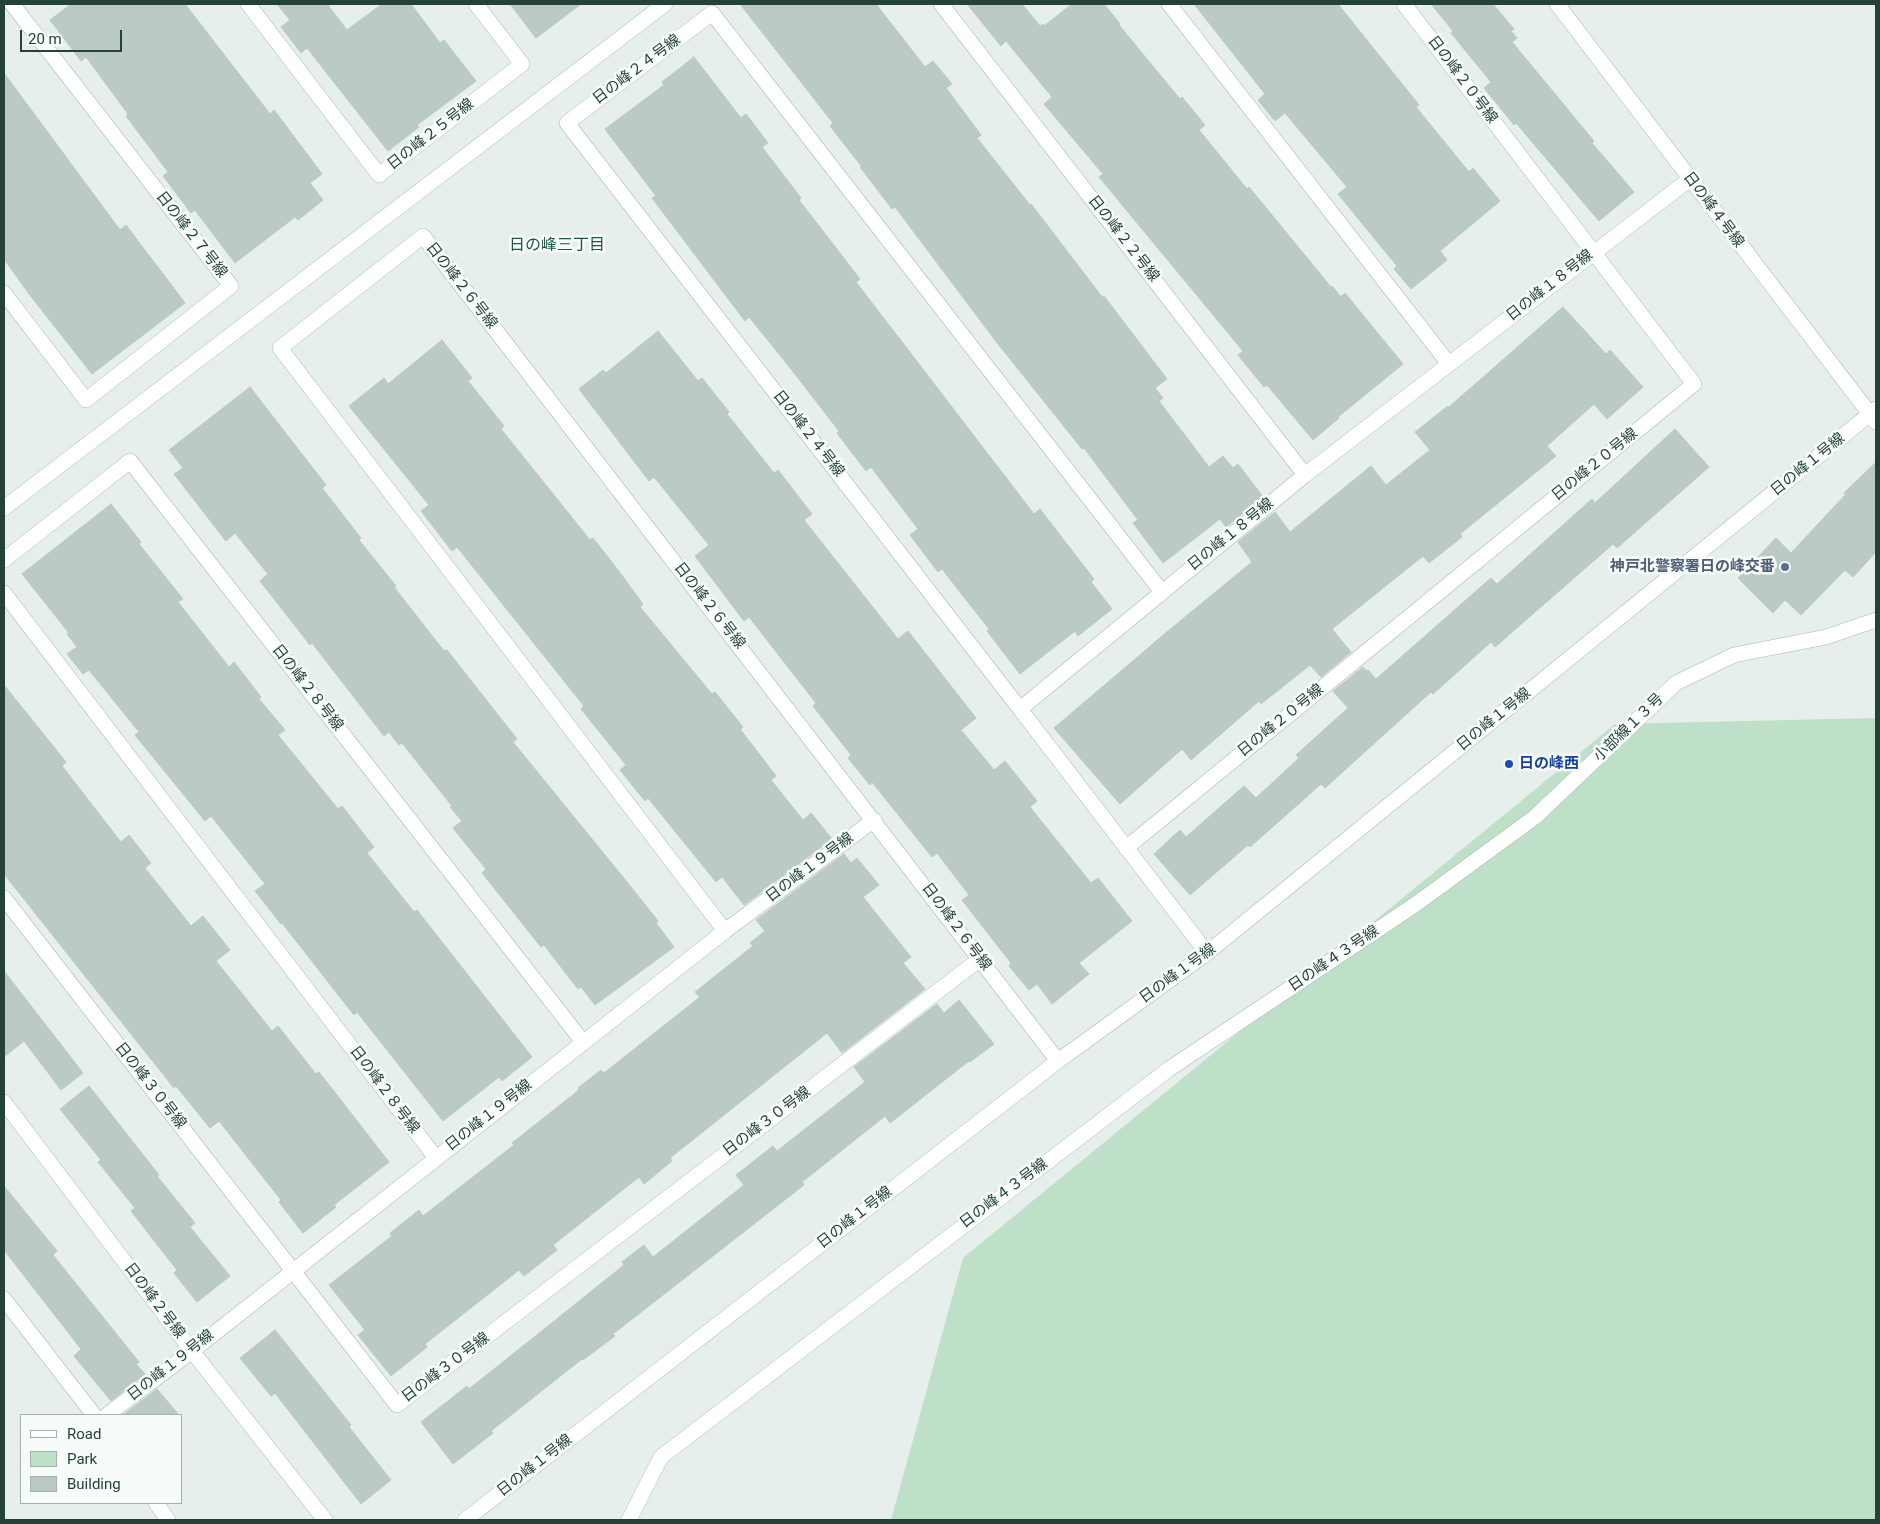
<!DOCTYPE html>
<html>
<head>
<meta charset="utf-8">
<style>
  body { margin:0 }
  #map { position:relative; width:1880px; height:1524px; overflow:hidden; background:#e6efeb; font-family:Roboto,sans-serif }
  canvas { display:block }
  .frame { position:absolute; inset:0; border:5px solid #24423a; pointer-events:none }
  .legend { position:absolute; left:20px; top:1414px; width:162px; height:90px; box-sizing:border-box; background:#f7fbf9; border:1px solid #a3b1ad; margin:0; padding:6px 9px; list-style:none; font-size:15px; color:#24423a }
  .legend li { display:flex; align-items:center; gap:10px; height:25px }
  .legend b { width:25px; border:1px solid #a3b1ad }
  .scale { position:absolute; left:20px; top:30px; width:102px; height:22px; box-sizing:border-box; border:2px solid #24423a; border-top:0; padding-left:6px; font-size:15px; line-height:18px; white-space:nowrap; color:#24423a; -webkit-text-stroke:4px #f7fbf9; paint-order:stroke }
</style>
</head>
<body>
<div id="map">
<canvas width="1880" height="1524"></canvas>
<div class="frame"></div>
<ul class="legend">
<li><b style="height:6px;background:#fff"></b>Road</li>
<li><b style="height:14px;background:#bfe0c8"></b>Park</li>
<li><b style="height:14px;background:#bbcac4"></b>Building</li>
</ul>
<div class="scale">20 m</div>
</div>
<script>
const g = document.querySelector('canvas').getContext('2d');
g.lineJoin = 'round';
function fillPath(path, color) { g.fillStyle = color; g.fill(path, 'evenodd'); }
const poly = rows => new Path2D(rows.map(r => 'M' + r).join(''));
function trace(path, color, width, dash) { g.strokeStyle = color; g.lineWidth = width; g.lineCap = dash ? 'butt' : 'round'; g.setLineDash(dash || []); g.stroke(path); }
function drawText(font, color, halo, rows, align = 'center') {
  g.font = font + ' Roboto,"Noto Sans JP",sans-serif'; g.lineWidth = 5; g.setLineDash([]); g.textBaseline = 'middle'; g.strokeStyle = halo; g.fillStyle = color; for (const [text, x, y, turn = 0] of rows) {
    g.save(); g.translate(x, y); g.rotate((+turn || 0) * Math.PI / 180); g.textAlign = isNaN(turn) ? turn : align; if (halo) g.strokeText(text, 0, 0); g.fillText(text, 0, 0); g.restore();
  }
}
const green = poly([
  [1876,718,1876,1520,891,1520,963,1258,1615,724]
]);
const building = poly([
  [71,4,185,4,270,114,274,110,322,174,310,183,323,200,298,220,295,217,235,263,195,210,191,213,163,176,168,172,126,116,128,114,86,57,81,61,50,20,71,4],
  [277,4,327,4,347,30,382,4,411,4,440,43,444,40,476,81,417,125,419,127,388,151,307,48,301,53,281,27,290,20,277,4],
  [510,4,581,4,536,38,510,4],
  [740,4,876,4,925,67,933,61,952,84,946,88,981,135,977,138,1030,205,1031,204,1103,298,1104,296,1167,379,1155,388,1163,398,1159,401,1209,467,1223,456,1233,468,1238,464,1263,497,1226,527,1220,519,1163,563,1133,523,1138,520,1084,448,1082,449,998,344,895,207,892,209,860,167,862,167,830,126,833,123,740,4],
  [967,4,1022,4,1040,26,1043,24,1044,26,1072,4,1104,4,1120,24,1119,25,1180,99,1182,97,1205,125,1199,130,1247,189,1249,187,1331,287,1332,286,1341,297,1345,293,1403,364,1338,417,1339,418,1313,440,1267,385,1264,387,1238,355,1243,351,1099,177,1103,174,1044,104,1052,97,1006,41,1001,46,967,4],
  [1194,4,1338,4,1419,105,1416,107,1469,172,1473,168,1500,201,1440,251,1447,260,1411,289,1394,269,1397,266,1338,194,1347,187,1285,113,1275,121,1258,100,1265,94,1194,4],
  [1431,4,1493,4,1514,29,1511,31,1517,38,1512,42,1594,141,1592,143,1634,192,1599,221,1516,123,1514,125,1484,88,1491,82,1451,33,1453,31,1431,4],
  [694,57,741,118,746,114,768,143,762,147,801,198,799,200,860,279,856,282,1034,514,1040,509,1094,579,1091,582,1112,609,1078,636,1075,631,1020,674,987,631,989,629,942,569,938,572,910,535,918,529,871,467,866,471,837,433,839,431,791,369,749,317,745,321,652,198,656,196,605,129,664,85,662,82,694,57],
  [4,73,120,230,126,225,185,303,92,374,29,294,4,259,4,73],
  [1563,307,1606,354,1610,350,1643,387,1607,419,1594,404,1547,446,1556,456,1460,534,1462,537,1429,563,1423,556,1332,629,1351,652,1321,677,1310,665,1261,704,1259,701,1191,760,1182,749,1120,804,1054,728,1168,631,1252,562,1238,542,1275,512,1290,532,1371,466,1386,485,1430,450,1415,432,1448,406,1449,407,1563,307],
  [658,331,698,381,702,378,729,412,727,414,774,473,778,470,812,514,804,520,898,639,908,631,976,718,961,730,994,770,1005,761,1037,801,1030,807,1091,883,1098,878,1132,921,1079,963,1089,974,1052,1004,1037,984,1029,990,1009,966,1011,963,962,900,969,895,937,853,932,857,872,782,870,785,848,758,851,755,813,706,816,703,749,617,744,621,695,556,709,545,654,477,649,481,579,389,603,370,606,373,658,331],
  [442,340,472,378,468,381,504,426,501,429,590,540,593,538,618,570,643,604,640,607,712,694,715,692,743,727,740,729,776,776,771,780,803,820,811,813,832,839,744,905,722,877,716,882,648,798,645,801,620,770,626,765,581,709,584,706,457,547,452,551,421,511,429,505,349,406,384,378,388,384,442,340],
  [250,387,326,485,322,488,361,538,359,540,396,586,394,587,444,651,447,650,517,739,513,742,631,887,658,921,656,923,674,947,595,1005,581,987,578,989,544,945,541,947,482,873,486,869,453,828,462,821,450,807,452,806,402,743,399,745,389,732,384,736,312,643,310,645,260,581,268,574,235,533,226,541,174,474,183,468,169,450,250,387],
  [1675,429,1709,467,1617,548,1613,544,1495,647,1491,642,1433,694,1431,692,1325,788,1321,784,1250,847,1248,845,1190,895,1154,854,1180,830,1186,837,1244,786,1256,798,1299,758,1296,755,1348,708,1333,691,1363,667,1366,671,1368,670,1376,679,1491,578,1497,584,1592,499,1595,503,1675,429],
  [1876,462,1876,552,1853,577,1845,570,1801,615,1785,600,1773,613,1738,578,1776,538,1791,553,1846,494,1844,493,1876,462],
  [111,504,141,542,139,544,183,599,178,602,229,667,234,662,261,697,259,699,285,730,278,735,338,809,342,806,374,847,367,853,414,912,417,910,532,1057,502,1081,499,1077,443,1121,357,1012,354,1015,282,923,281,924,255,891,265,884,211,816,205,821,135,735,139,732,89,670,83,674,67,654,77,647,67,634,69,633,22,574,111,504],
  [4,685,66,762,62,766,121,842,129,835,151,863,145,868,191,926,203,916,230,950,216,961,272,1031,278,1026,316,1074,319,1072,389,1162,334,1205,336,1207,303,1233,279,1202,281,1200,219,1121,210,1128,176,1086,174,1088,4,874,4,685],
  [844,854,851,863,857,858,879,885,863,897,911,957,903,963,925,989,842,1053,827,1033,670,1158,672,1161,644,1184,639,1177,553,1245,557,1250,524,1276,519,1270,425,1344,427,1347,391,1376,358,1335,365,1330,329,1285,392,1236,390,1233,419,1210,423,1216,514,1145,512,1143,579,1090,578,1088,601,1070,604,1073,700,997,695,992,753,946,750,943,765,931,756,920,844,854],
  [4,971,83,1073,61,1090,24,1041,4,1057,4,971],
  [959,1000,994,1044,970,1062,969,1061,890,1123,885,1116,802,1182,804,1185,613,1334,615,1336,583,1360,582,1359,491,1431,493,1433,453,1464,421,1422,467,1386,469,1389,553,1322,624,1265,622,1262,644,1245,653,1257,744,1185,736,1175,773,1146,777,1151,865,1082,854,1067,937,1004,944,1013,959,1000],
  [89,1086,159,1175,157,1176,195,1223,190,1227,230,1276,197,1302,174,1273,177,1270,131,1211,135,1208,98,1162,101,1160,60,1109,89,1086],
  [4,1186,57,1251,53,1255,139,1362,136,1364,145,1374,111,1401,74,1356,81,1349,4,1250,4,1186],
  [275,1330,351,1425,349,1427,391,1480,361,1504,275,1393,271,1396,240,1358,275,1330],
  [157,1389,179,1415,123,1415,157,1389]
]);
const minor = poly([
  [248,4,379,175,522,64,476,4],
  [941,4,1305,475],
  [1169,4,1449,364],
  [1557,4,1876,422],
  [4,293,86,400,231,286,12,4],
  [4,508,665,4],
  [4,560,130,461,583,1042],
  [4,593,436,1158],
  [1020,709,567,123,712,13,1162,592],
  [1126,848,1694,384,1404,4],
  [4,898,397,1405,980,959],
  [725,931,280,348,423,236,1058,1061],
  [1207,953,1020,709,1305,475,1690,179],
  [4,1102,192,1351,325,1520],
  [4,1299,94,1415],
  [107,1415,192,1351,725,931,874,820],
  [156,1503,168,1520],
  [465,1520,1058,1061,1207,953,1876,409],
  [629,1520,661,1457,1169,1069,1416,904,1535,817,1676,683,1734,655,1826,637,1876,620]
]);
const markers = [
  [1785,567,5,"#5c6f8a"],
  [1509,764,5,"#1a4fb4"]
];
const streetNames = [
  ["日の峰２４号線",637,70,-37],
  ["日の峰２０号線",1462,80,53],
  ["日の峰２５号線",431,135,-38],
  ["日の峰４号線",1713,210,53],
  ["日の峰２７号線",191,235,52],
  ["日の峰２２号線",1123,239,52],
  ["日の峰２６号線",461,286,52],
  ["日の峰１８号線",1550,286,-38],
  ["日の峰２４号線",808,434,52],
  ["日の峰２０号線",1595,465,-39],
  ["日の峰１号線",1808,465,-39],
  ["日の峰１８号線",1231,535,-39],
  ["日の峰２６号線",709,606,52],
  ["日の峰２８号線",307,688,52],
  ["日の峰１号線",1494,720,-39],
  ["日の峰２０号線",1281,721,-39],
  ["小部線１３号",1629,728,-44],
  ["日の峰１９号線",810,868,-37],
  ["日の峰２６号線",956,927,53],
  ["日の峰４３号線",1334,959,-34],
  ["日の峰１号線",1178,974,-36],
  ["日の峰３０号線",150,1086,52],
  ["日の峰２８号線",384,1090,53],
  ["日の峰１９号線",489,1116,-38],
  ["日の峰３０号線",767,1122,-37],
  ["日の峰４３号線",1004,1194,-37],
  ["日の峰１号線",855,1218,-38],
  ["日の峰２号線",154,1301,53],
  ["日の峰１９号線",171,1366,-38],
  ["日の峰３０号線",446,1368,-37],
  ["日の峰１号線",535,1466,-38]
];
const serviceNames = [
  ["神戸北警察署日の峰交番",1775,567]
];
const transitNames = [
  ["日の峰西",1519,764]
];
const neighbourhoodNames = [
  ["日の峰三丁目",557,246]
];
fillPath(green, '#bfe0c8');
fillPath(building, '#bbcac4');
trace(building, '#b8c9c2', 1);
trace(minor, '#a8b8b2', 16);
trace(minor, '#fff', 15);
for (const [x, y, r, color] of markers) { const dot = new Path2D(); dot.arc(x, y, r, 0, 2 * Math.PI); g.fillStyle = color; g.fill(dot); trace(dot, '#f7fbf9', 2); }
drawText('15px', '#24423a', '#f7fbf9', streetNames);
drawText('bold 15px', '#4e5e75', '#f7fbf9', serviceNames, 'right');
drawText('bold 15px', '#164399', '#f7fbf9', transitNames, 'left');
drawText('16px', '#1f5548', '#f7fbf9', neighbourhoodNames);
</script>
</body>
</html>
